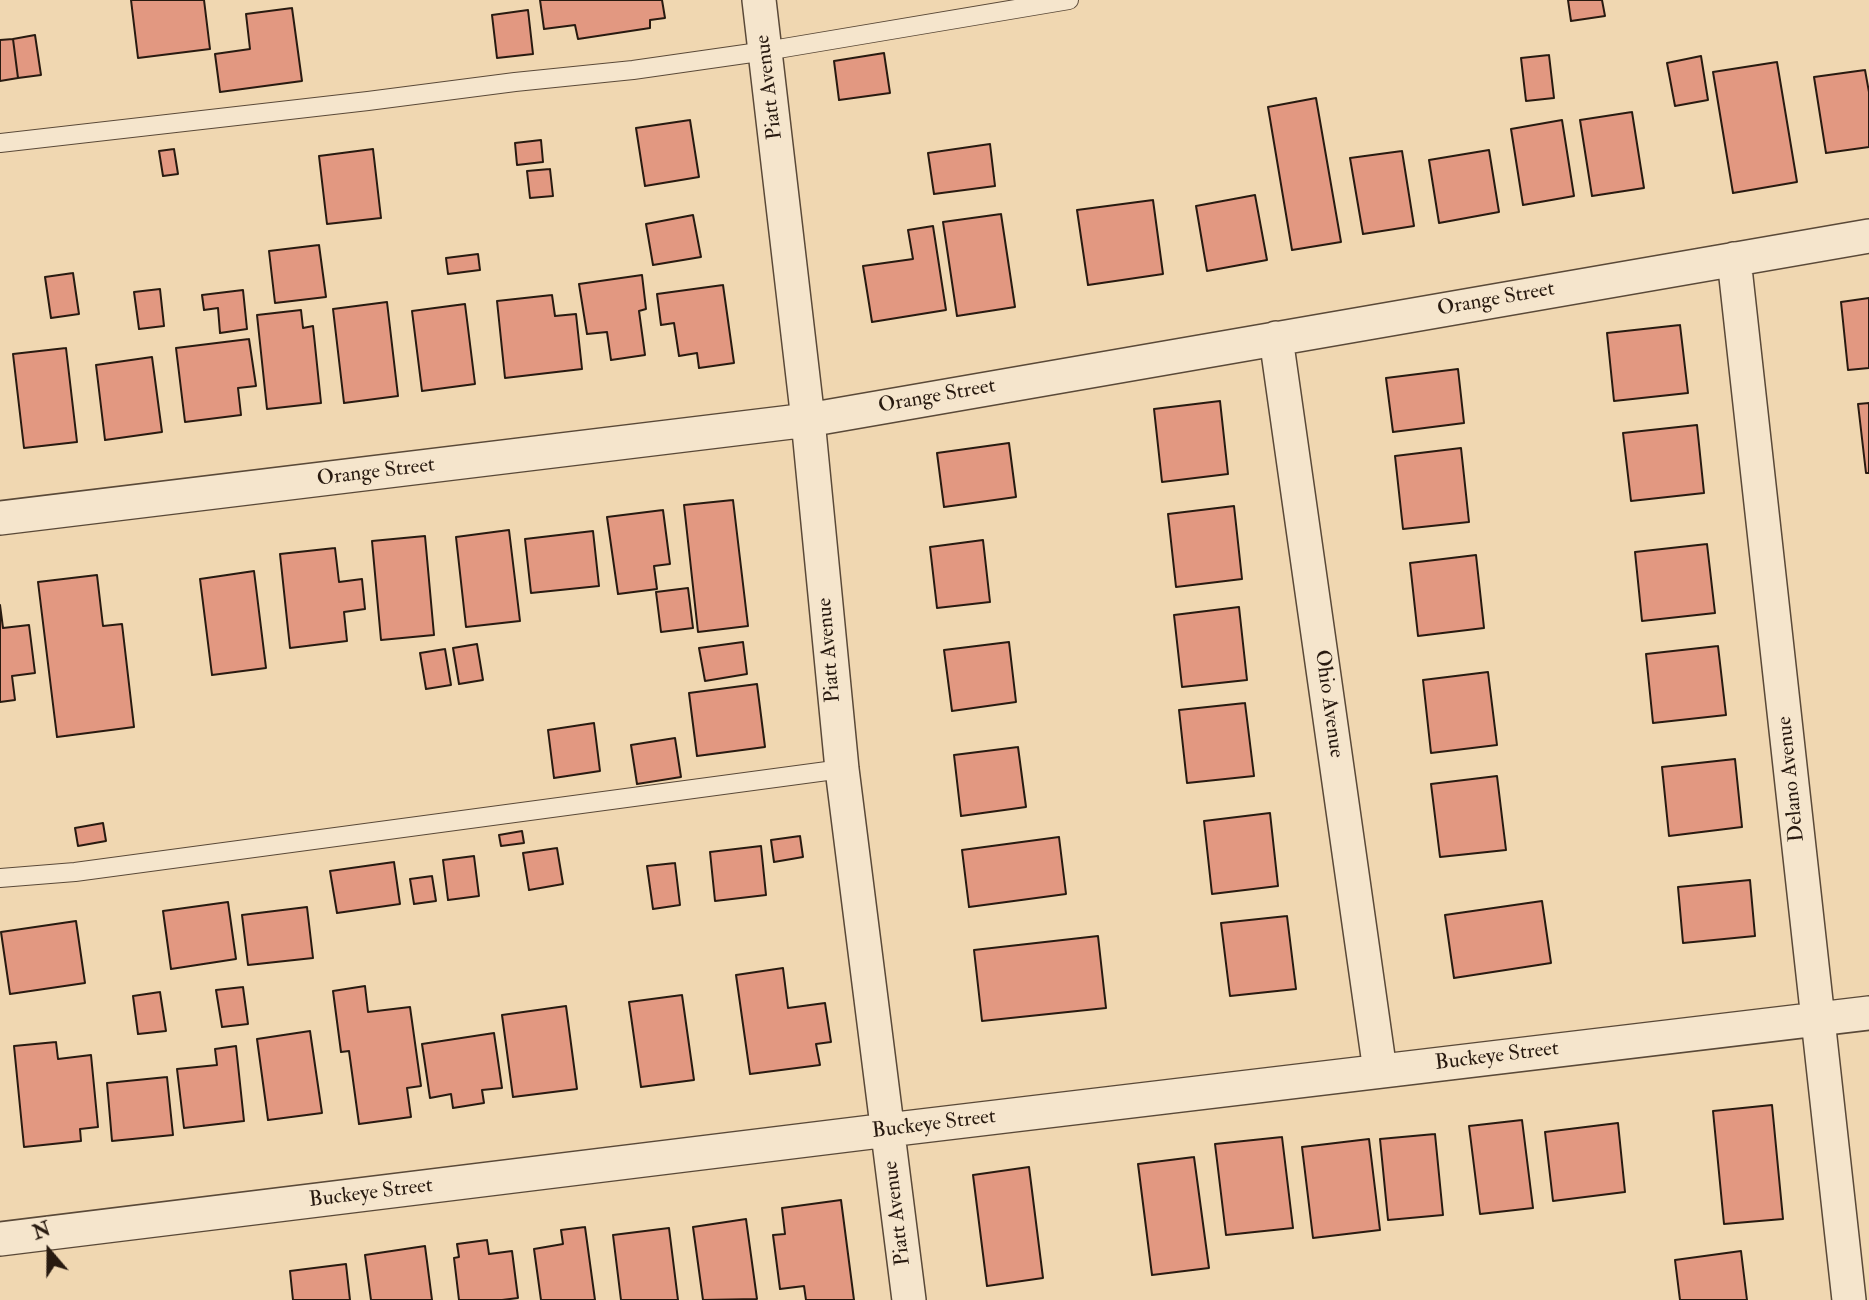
<!DOCTYPE html>
<html>
<head>
<meta charset="utf-8">
<style>
  body { margin:0 }
  #map { position:relative; width:1869px; height:1300px; overflow:hidden; background:#f0d7b1; font-family:"IM FELL Double Pica",serif }
  canvas { display:block }
  .north { position:absolute; left:14px; top:1216px; width:70px; height:70px; -webkit-text-stroke:5px #f5e5cc; paint-order:stroke; rotate:340deg; font-size:19px; font-weight:700; line-height:28px; text-align:center; color:#281a10 }
  .north::after { content:''; display:block; margin:auto; width:24px; height:32px; background:#281a10; clip-path:polygon(50% 0,100% 100%,50% 72%,0 100%) }
</style>
</head>
<body>
<div id="map">
<canvas width="1869" height="1300"></canvas>
<div class="north">N</div>
</div>
<script>
const g = document.querySelector('canvas').getContext('2d');
g.lineJoin = 'round';
function fillPath(path, color) { g.fillStyle = color; g.fill(path, 'evenodd'); }
const poly = rows => new Path2D(rows.map(r => 'M' + r).join(''));
function trace(path, color, width, dash) { g.strokeStyle = color; g.lineWidth = width; g.lineCap = dash ? 'butt' : 'round'; g.setLineDash(dash || []); g.stroke(path); }
function drawText(font, color, halo, rows, align = 'center') {
  g.font = font + ' "IM FELL Double Pica",serif'; g.lineWidth = 7; g.setLineDash([]); g.textBaseline = 'middle'; g.strokeStyle = halo; g.fillStyle = color; for (const [text, x, y, turn = 0] of rows) {
    g.save(); g.translate(x, y); g.rotate((+turn || 0) * Math.PI / 180); g.textAlign = isNaN(turn) ? turn : align; if (halo) g.strokeText(text, 0, 0); g.fillText(text, 0, 0); g.restore();
  }
}
const building = poly([
  [131,0,204,0,210,49,138,58,131,0],
  [540,0,662,0,665,18,650,20,650,28,578,39,575,25,544,29,540,0],
  [1568,0,1602,0,1605,16,1571,21,1568,0],
  [292,8,302,81,220,92,215,54,250,49,246,14,292,8],
  [528,10,533,54,497,58,492,15,528,10],
  [35,35,41,75,18,78,13,39,35,35],
  [13,39,18,78,0,81,0,40,13,39],
  [884,53,890,93,839,100,834,61,884,53],
  [1549,55,1554,98,1526,101,1521,58,1549,55],
  [1701,56,1708,100,1675,106,1667,63,1701,56],
  [1777,62,1797,182,1733,193,1713,72,1777,62],
  [1865,70,1869,92,1869,147,1826,153,1814,77,1865,70],
  [1316,98,1341,242,1292,250,1268,107,1316,98],
  [1632,112,1644,188,1592,196,1580,120,1632,112],
  [690,120,699,177,645,186,636,128,690,120],
  [1562,120,1574,196,1523,205,1511,129,1562,120],
  [541,140,543,162,517,165,515,143,541,140],
  [990,144,995,186,934,194,928,153,990,144],
  [174,149,178,174,163,176,159,151,174,149],
  [373,149,381,218,327,224,319,156,373,149],
  [1489,150,1499,212,1439,223,1429,160,1489,150],
  [1402,151,1414,226,1363,234,1350,158,1402,151],
  [550,169,553,196,530,198,527,171,550,169],
  [1255,195,1267,260,1207,271,1196,206,1255,195],
  [1153,200,1163,274,1088,285,1077,210,1153,200],
  [1001,214,1015,307,957,316,943,222,1001,214],
  [693,215,701,257,653,265,646,224,693,215],
  [933,226,946,310,872,322,863,266,913,259,908,230,933,226],
  [319,245,326,297,275,303,269,251,319,245],
  [478,254,480,270,448,274,446,258,478,254],
  [73,273,79,314,51,318,45,277,73,273],
  [642,275,646,309,639,311,645,355,611,360,607,332,587,334,579,284,642,275],
  [723,285,734,363,699,368,697,353,679,356,674,323,661,325,657,294,723,285],
  [160,289,164,326,139,329,134,292,160,289],
  [243,290,247,329,220,333,218,308,204,310,202,295,243,290],
  [552,295,555,316,576,314,582,369,505,378,497,301,552,295],
  [1869,298,1869,368,1848,370,1841,302,1869,298],
  [387,302,398,396,344,403,333,309,387,302],
  [465,304,475,384,422,391,412,311,465,304],
  [301,310,303,328,313,326,321,403,267,409,257,315,301,310],
  [1680,325,1688,393,1614,401,1607,333,1680,325],
  [249,339,256,386,238,388,241,415,185,422,176,348,249,339],
  [66,348,77,442,24,448,13,354,66,348],
  [152,357,162,432,105,440,96,365,152,357],
  [1458,369,1464,423,1393,432,1386,378,1458,369],
  [1220,401,1228,474,1162,482,1154,409,1220,401],
  [1869,403,1869,473,1866,473,1858,404,1869,403],
  [1697,425,1704,493,1631,501,1623,433,1697,425],
  [1009,443,1016,497,944,507,937,453,1009,443],
  [1461,448,1469,522,1403,529,1395,456,1461,448],
  [733,500,748,626,698,632,684,505,733,500],
  [1234,506,1242,579,1176,587,1168,514,1234,506],
  [663,510,670,564,654,566,657,589,618,594,607,517,663,510],
  [509,530,520,621,466,627,456,537,509,530],
  [593,531,599,586,531,593,525,539,593,531],
  [425,536,434,635,381,640,372,541,425,536],
  [983,540,990,602,937,608,930,547,983,540],
  [1707,544,1715,613,1642,621,1635,552,1707,544],
  [335,548,339,582,362,579,365,609,344,612,347,641,290,648,280,554,335,548],
  [1476,555,1484,628,1418,636,1410,563,1476,555],
  [254,571,266,668,212,675,200,579,254,571],
  [97,575,103,626,122,624,134,727,57,737,38,582,97,575],
  [688,588,693,628,661,632,656,592,688,588],
  [0,605,3,628,29,625,35,673,12,676,15,700,0,702,0,605],
  [1239,607,1247,680,1182,687,1174,615,1239,607],
  [743,642,747,674,705,681,699,648,743,642],
  [1009,642,1016,702,952,711,944,650,1009,642],
  [477,644,483,680,459,684,453,648,477,644],
  [1718,646,1726,715,1653,723,1646,654,1718,646],
  [445,649,451,685,426,689,420,653,445,649],
  [1488,672,1497,745,1431,753,1423,680,1488,672],
  [757,684,765,747,697,756,689,693,757,684],
  [1245,703,1254,776,1187,783,1179,710,1245,703],
  [594,723,600,771,554,778,548,730,594,723],
  [675,738,681,777,637,784,631,745,675,738],
  [1018,747,1026,807,961,816,954,755,1018,747],
  [1735,759,1742,827,1669,836,1662,767,1735,759],
  [1497,776,1506,850,1440,857,1431,784,1497,776],
  [1270,813,1278,886,1212,894,1204,821,1270,813],
  [103,823,106,841,78,846,75,828,103,823],
  [522,831,524,843,501,846,499,835,522,831],
  [800,836,803,857,774,862,771,840,800,836],
  [1059,837,1066,894,969,907,962,850,1059,837],
  [761,846,766,895,715,901,710,852,761,846],
  [557,848,563,884,529,890,523,853,557,848],
  [474,856,479,896,448,900,443,860,474,856],
  [394,862,400,904,337,913,330,871,394,862],
  [675,863,680,905,653,909,647,866,675,863],
  [432,876,436,901,414,904,410,879,432,876],
  [1750,880,1755,936,1683,943,1678,887,1750,880],
  [1542,901,1551,963,1454,978,1445,915,1542,901],
  [228,902,236,959,171,969,163,911,228,902],
  [307,907,313,958,248,965,242,915,307,907],
  [1287,916,1296,989,1230,996,1221,923,1287,916],
  [76,921,85,983,10,994,1,932,76,921],
  [1098,936,1106,1008,982,1021,974,950,1098,936],
  [783,968,788,1008,825,1003,831,1042,816,1044,820,1065,750,1074,736,975,783,968],
  [365,986,368,1012,410,1007,421,1086,407,1088,411,1117,359,1124,349,1051,341,1052,333,991,365,986],
  [243,987,248,1024,222,1027,216,990,243,987],
  [160,992,166,1031,138,1034,133,996,160,992],
  [682,995,694,1080,641,1087,629,1002,682,995],
  [566,1006,577,1089,513,1097,502,1015,566,1006],
  [310,1031,322,1113,268,1120,257,1039,310,1031],
  [494,1033,502,1088,482,1090,484,1103,453,1108,451,1094,430,1098,422,1044,494,1033],
  [56,1042,58,1059,91,1055,98,1127,80,1129,81,1141,24,1147,14,1046,56,1042],
  [236,1046,244,1121,184,1128,177,1069,217,1065,215,1049,236,1046],
  [167,1077,173,1135,112,1141,107,1083,167,1077],
  [1772,1105,1783,1219,1724,1224,1713,1111,1772,1105],
  [1522,1120,1533,1208,1480,1214,1469,1126,1522,1120],
  [1618,1123,1625,1192,1553,1201,1545,1132,1618,1123],
  [1435,1134,1443,1215,1388,1220,1380,1139,1435,1134],
  [1282,1137,1293,1228,1226,1235,1215,1144,1282,1137],
  [1369,1139,1380,1230,1313,1238,1302,1147,1369,1139],
  [1194,1157,1209,1268,1152,1275,1138,1164,1194,1157],
  [1029,1167,1043,1278,987,1286,973,1175,1029,1167],
  [841,1200,854,1300,806,1300,804,1286,780,1289,773,1235,785,1234,782,1208,841,1200],
  [746,1219,757,1299,703,1300,693,1227,746,1219],
  [585,1227,595,1300,541,1300,534,1249,563,1244,561,1230,585,1227],
  [669,1228,678,1300,621,1300,613,1235,669,1228],
  [487,1240,489,1254,512,1251,518,1298,502,1300,459,1300,454,1258,459,1257,457,1244,487,1240],
  [425,1246,432,1300,371,1300,365,1255,425,1246],
  [1741,1251,1747,1300,1680,1300,1675,1260,1741,1251],
  [346,1264,350,1300,293,1300,290,1271,346,1264]
]);
const lane = poly([
  [0,143,368,101,515,82,633,70,766,51,1069,0],
  [0,878,75,872,842,769]
]);
const street = poly([
  [759,0,808,420,842,769,909,1300],
  [1734,259,1849,1300],
  [1276,338,1380,1071],
  [0,518,808,420,1869,236],
  [0,1239,888,1130,1869,1013]
]);
const streetNames = [
  ["Piatt Avenue",770,87,-97],
  ["Orange Street",1496,300,-10],
  ["Orange Street",937,397,-10],
  ["Orange Street",376,473,-7],
  ["Piatt Avenue",830,650,-95],
  ["Ohio Avenue",1328,704,82],
  ["Delano Avenue",1792,779,-96],
  ["Buckeye Street",1497,1057,-7],
  ["Buckeye Street",934,1125,-7],
  ["Buckeye Street",371,1194,-7],
  ["Piatt Avenue",898,1213,-97]
];
fillPath(building, '#e29881');
trace(building, '#281a10', 2);
trace(lane, '#5a4938', 20);
trace(street, '#5a4938', 36);
trace(lane, '#f5e5cc', 18);
trace(street, '#f5e5cc', 33);
drawText('21px', '#281a10', '#f5e5cc', streetNames);
</script>
</body>
</html>
